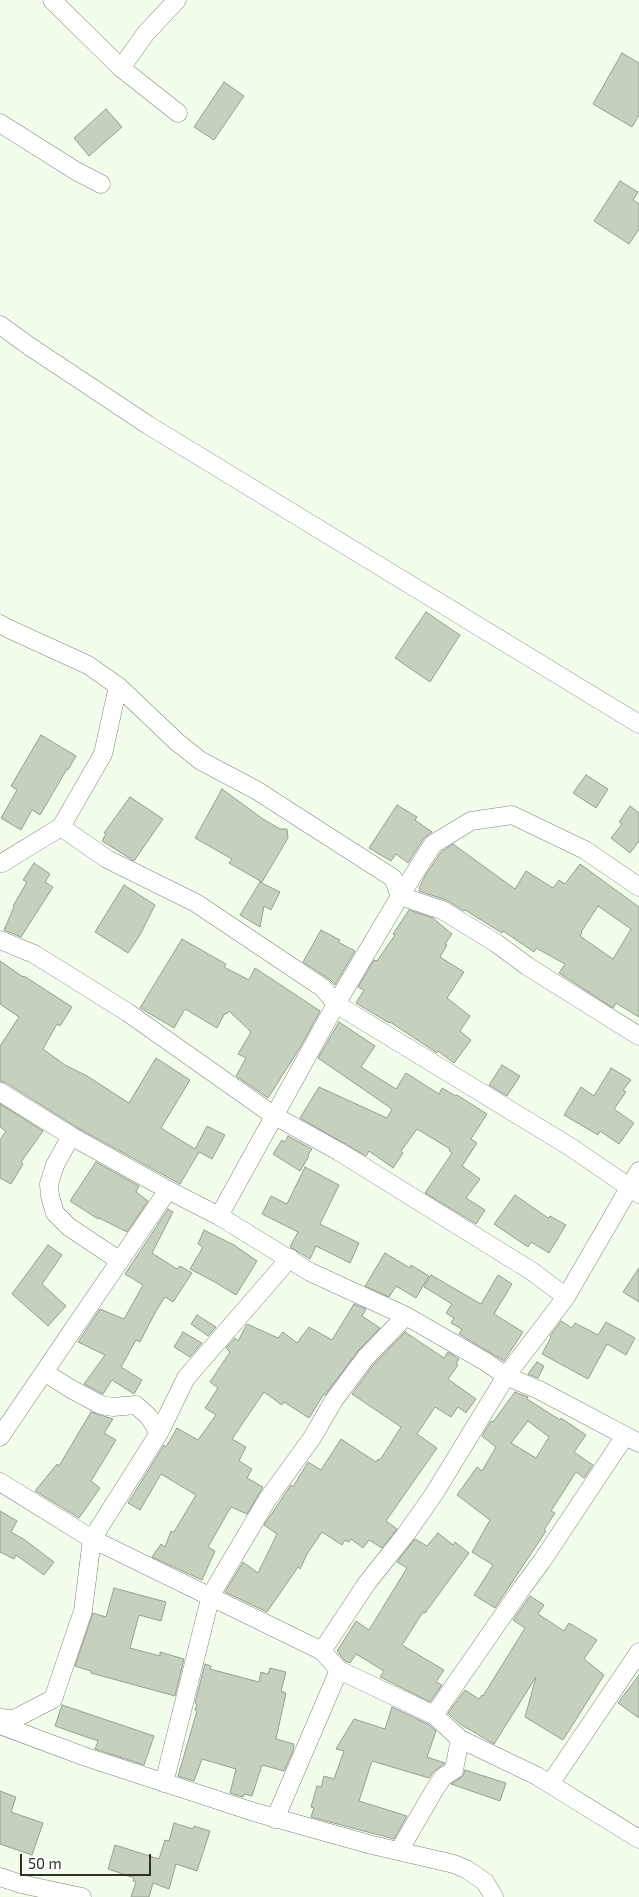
<!DOCTYPE html>
<html>
<head>
<meta charset="utf-8">
<style>
  body { margin:0 }
  #map { position:relative; width:639px; height:1897px; overflow:hidden; background:#f3fdec; font-family:"Exo 2",sans-serif }
  canvas { display:block }
  .scale { position:absolute; left:20px; top:1854px; width:131px; height:22px; box-sizing:border-box; border:2px solid #2c3029; border-top:0; padding-left:6px; font-size:15px; line-height:18px; white-space:nowrap; color:#2c3029; -webkit-text-stroke:4px #fff; paint-order:stroke }
</style>
</head>
<body>
<div id="map">
<canvas width="639" height="1897"></canvas>
<div class="scale">50 m</div>
</div>
<script>
const g = document.querySelector('canvas').getContext('2d');
g.lineJoin = 'round';
function fillPath(path, color) { g.fillStyle = color; g.fill(path, 'evenodd'); }
const poly = rows => new Path2D(rows.map(r => 'M' + r).join(''));
function trace(path, color, width, dash) { g.strokeStyle = color; g.lineWidth = width; g.lineCap = dash ? 'butt' : 'round'; g.setLineDash(dash || []); g.stroke(path); }
const building = poly([
  [622,53,639,63,639,115,632,127,593,104,622,53],
  [224,82,244,96,214,140,194,127,224,82],
  [106,109,122,127,89,156,74,138,106,109],
  [620,181,638,192,633,200,639,204,639,229,629,244,594,221,620,181],
  [426,612,460,635,430,682,395,658,426,612],
  [41,735,76,756,68,770,67,769,40,815,32,810,21,830,1,818,17,790,11,786,41,735],
  [586,775,608,789,596,808,573,793,586,775],
  [222,789,263,819,280,829,287,829,288,838,262,882,229,863,232,859,195,838,222,789],
  [130,797,163,819,134,861,102,841,106,834,104,833,130,797],
  [397,805,417,817,415,820,432,832,424,838,408,863,396,854,391,861,369,848,397,805],
  [630,806,639,813,639,841,630,853,611,838,622,824,619,822,630,806],
  [453,844,515,889,526,871,553,888,559,880,565,884,580,864,639,907,639,1017,616,1003,613,1008,559,973,565,964,536,948,534,952,503,931,502,933,465,910,464,911,446,900,419,891,420,889,419,888,425,876,441,852,453,844],
  [598,906,631,929,613,959,580,936,582,933,581,932,598,906],
  [34,863,50,874,45,882,53,887,21,937,4,930,14,907,13,906,27,882,23,880,34,863],
  [260,882,280,892,271,910,264,906,260,927,240,915,260,882],
  [124,885,155,905,140,935,128,953,95,932,124,885],
  [409,910,433,918,452,934,445,944,447,945,440,957,464,972,447,998,470,1016,460,1031,471,1040,454,1063,438,1051,437,1053,390,1022,389,1023,356,1003,364,990,358,987,374,960,377,961,395,935,393,934,409,910],
  [321,930,340,940,338,942,355,951,335,985,329,979,303,962,321,930],
  [182,939,226,964,224,967,249,980,255,968,320,1011,301,1046,268,1098,236,1076,246,1058,238,1054,251,1032,229,1011,227,1014,225,1013,217,1028,185,1009,174,1028,140,1008,182,939],
  [0,961,23,977,24,976,72,1007,60,1026,57,1024,43,1049,65,1065,87,1076,129,1103,156,1058,190,1080,161,1128,195,1149,207,1126,225,1135,212,1159,199,1152,180,1184,76,1127,6,1083,0,1081,0,1046,19,1017,0,1004,0,961],
  [339,1022,375,1046,361,1067,396,1089,406,1073,439,1094,442,1088,456,1096,457,1095,487,1114,471,1139,477,1143,462,1166,480,1179,466,1198,485,1210,476,1224,425,1193,452,1153,449,1151,450,1149,417,1129,401,1151,403,1153,393,1168,369,1151,366,1156,300,1118,319,1087,387,1118,392,1109,318,1058,339,1022],
  [502,1065,520,1076,507,1096,489,1085,502,1065],
  [611,1068,631,1080,623,1090,626,1092,614,1109,634,1123,619,1144,600,1131,598,1135,564,1115,581,1087,594,1096,611,1068],
  [0,1104,43,1131,21,1162,23,1164,11,1184,0,1178,0,1140,6,1131,0,1127,0,1104],
  [288,1136,312,1149,308,1155,309,1156,300,1171,273,1154,282,1140,285,1142,288,1136],
  [96,1162,139,1186,136,1192,148,1201,127,1232,99,1218,98,1219,70,1201,96,1162],
  [305,1167,339,1185,320,1224,359,1243,350,1263,316,1246,310,1259,290,1247,298,1232,262,1214,271,1196,287,1204,305,1167],
  [515,1195,548,1218,550,1216,566,1225,549,1253,531,1242,528,1247,494,1224,515,1195],
  [168,1209,173,1212,152,1253,177,1269,180,1266,192,1273,173,1302,165,1297,156,1311,140,1342,136,1340,121,1367,142,1380,134,1394,112,1380,103,1394,84,1384,105,1355,78,1342,100,1309,124,1319,143,1285,125,1274,168,1209],
  [204,1230,234,1245,257,1261,236,1295,213,1281,190,1269,203,1247,198,1244,204,1230],
  [48,1245,62,1255,42,1284,66,1306,48,1326,12,1294,48,1245],
  [385,1253,410,1268,411,1265,429,1276,416,1298,396,1286,389,1297,365,1286,385,1253],
  [639,1268,639,1302,623,1292,639,1268],
  [431,1275,481,1304,498,1275,512,1284,494,1314,523,1332,504,1361,459,1334,462,1329,451,1323,454,1318,446,1313,452,1304,424,1287,431,1275],
  [354,1304,366,1309,362,1316,380,1328,358,1351,325,1395,324,1394,309,1418,284,1402,282,1405,264,1392,232,1439,246,1447,239,1461,252,1469,247,1478,263,1487,247,1514,231,1507,208,1547,215,1551,202,1580,152,1557,161,1544,165,1547,171,1531,174,1532,196,1495,161,1474,140,1510,128,1503,164,1445,166,1447,177,1428,198,1440,216,1415,205,1408,218,1388,210,1382,230,1352,226,1348,235,1338,238,1341,247,1324,278,1338,283,1332,297,1343,309,1327,332,1340,354,1304],
  [197,1315,216,1327,208,1336,191,1324,197,1315],
  [561,1321,572,1328,575,1323,598,1335,606,1322,635,1338,626,1355,607,1344,588,1379,542,1354,551,1337,550,1336,561,1321],
  [183,1332,202,1343,190,1357,174,1347,183,1332],
  [405,1332,444,1358,448,1352,459,1359,456,1364,458,1365,448,1379,476,1399,466,1413,458,1407,451,1417,435,1407,417,1434,437,1448,386,1521,397,1529,382,1548,369,1540,363,1548,351,1539,349,1542,345,1540,342,1545,322,1532,307,1554,300,1569,298,1567,267,1612,225,1592,243,1562,258,1573,277,1534,264,1525,291,1485,293,1487,308,1462,321,1470,341,1439,376,1462,378,1459,380,1460,401,1427,352,1394,374,1364,405,1332],
  [537,1362,544,1366,538,1378,528,1374,537,1362],
  [515,1392,528,1397,527,1399,560,1420,561,1418,586,1435,574,1452,593,1465,584,1478,576,1472,551,1511,555,1513,544,1530,546,1531,495,1608,474,1595,493,1565,472,1552,490,1520,457,1495,477,1467,482,1471,496,1447,482,1436,491,1421,493,1422,515,1392],
  [528,1421,549,1437,536,1458,511,1443,528,1421],
  [91,1412,113,1419,104,1433,116,1440,91,1481,100,1488,79,1518,35,1491,57,1464,59,1466,91,1412],
  [0,1511,17,1521,11,1532,25,1540,54,1562,44,1575,16,1555,14,1559,0,1552,0,1511],
  [438,1533,453,1545,455,1542,469,1553,425,1613,423,1612,402,1645,444,1670,436,1682,442,1685,430,1702,380,1677,384,1671,356,1654,350,1663,345,1661,337,1651,356,1621,369,1630,407,1568,397,1562,415,1539,427,1546,438,1533],
  [114,1588,166,1602,161,1621,139,1615,130,1648,160,1656,160,1652,184,1659,175,1696,91,1673,91,1671,75,1666,93,1613,106,1617,114,1588],
  [530,1596,544,1605,538,1614,564,1631,569,1623,597,1640,584,1659,604,1675,563,1740,525,1717,536,1677,494,1744,460,1724,448,1713,465,1690,479,1699,482,1695,483,1696,525,1628,513,1620,530,1596],
  [205,1664,211,1666,210,1669,259,1682,261,1672,268,1674,270,1668,286,1672,281,1691,286,1693,276,1739,294,1744,293,1751,284,1771,262,1765,252,1796,244,1794,243,1797,230,1793,236,1769,202,1759,194,1781,178,1776,197,1711,195,1710,197,1704,195,1703,205,1664],
  [639,1675,639,1718,618,1703,639,1675],
  [62,1705,154,1736,144,1765,95,1749,98,1741,55,1726,62,1705],
  [392,1707,428,1724,436,1731,427,1757,445,1763,434,1771,429,1778,372,1761,359,1801,407,1816,394,1839,311,1817,314,1808,311,1807,317,1786,321,1787,324,1776,334,1779,344,1751,336,1749,354,1719,385,1729,392,1707],
  [465,1770,506,1783,500,1801,451,1784,463,1776,465,1770],
  [0,1791,16,1797,11,1812,43,1823,32,1855,0,1844,0,1791],
  [174,1823,193,1829,194,1826,210,1831,197,1871,176,1864,169,1889,153,1883,149,1897,131,1897,136,1882,133,1881,134,1878,108,1869,115,1845,159,1859,165,1840,169,1841,174,1823]
]);
const minor = poly([
  [52,0,121,68,178,113],
  [121,68,146,33,177,0],
  [0,123,76,171,101,184],
  [0,325,29,346,148,425,639,724],
  [0,624,9,629,88,665,118,686,177,742,201,761,256,790,393,878,400,896,442,910,496,943,527,966,639,1036],
  [61,827,107,859,196,903,323,988,336,1004,572,1148,639,1194],
  [2,863,61,827,103,754,118,686],
  [0,940,34,954,55,967,127,1012,273,1115,338,1151,533,1272,566,1297,506,1376,434,1494,406,1534,367,1583,322,1651],
  [0,1092,71,1136,168,1190,219,1216,310,1272,406,1316,486,1362,506,1376,539,1390,639,1443],
  [71,1136,55,1165,49,1184,50,1196,55,1213,69,1227,120,1261],
  [219,1216,336,1004,400,896,433,844,471,821,512,815,585,850,639,887],
  [566,1297,639,1171],
  [44,1372,71,1389,101,1405,113,1407,136,1405,149,1417,159,1433],
  [0,1437,168,1190],
  [0,1482,92,1539,322,1651,339,1670,434,1715,460,1739,537,1776,639,1839],
  [434,1715,522,1588,542,1561,625,1436],
  [0,1718,14,1719,53,1699,83,1611,92,1539,159,1433,186,1378,290,1258],
  [0,1725,86,1757,254,1812,372,1845,454,1864,466,1869,485,1882,494,1897],
  [164,1783,211,1595,267,1500,312,1438,334,1400,366,1357,406,1316],
  [550,1784,639,1652],
  [275,1819,339,1670],
  [399,1851,435,1789,443,1777,454,1770,460,1739],
  [0,1877,21,1884,82,1897]
]);
fillPath(building, '#c6d0bf');
trace(building, '#97a090', 1);
trace(minor, '#7d8676', 19);
trace(minor, '#fff', 18);
</script>
</body>
</html>
